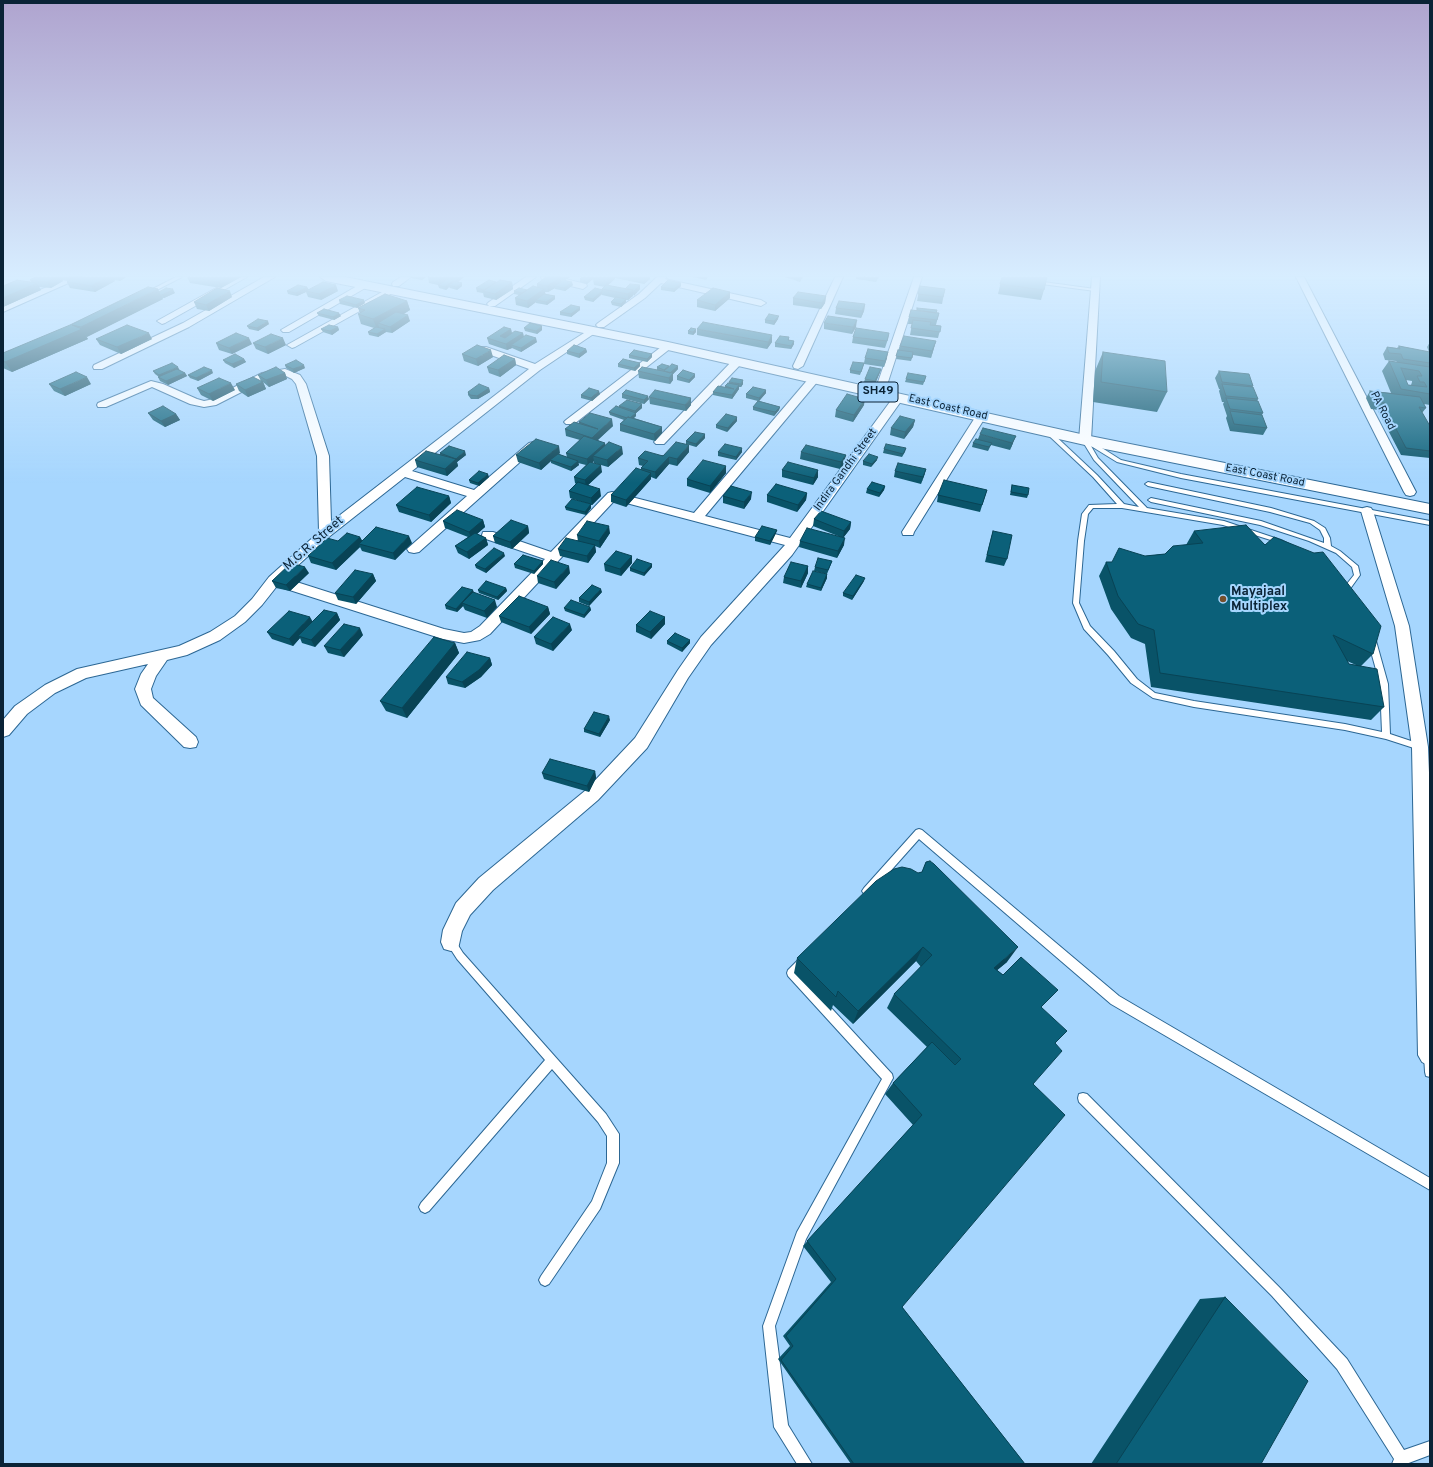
<!DOCTYPE html>
<html>
<head>
<meta charset="utf-8">
<style>
  body { margin:0 }
  #map { position:relative; width:1433px; height:1467px; overflow:hidden; background:#a6d6fe; font-family:Overpass,sans-serif }
  canvas { display:block }
  .frame { position:absolute; inset:0; border:4px solid #0a2336; pointer-events:none }
</style>
</head>
<body>
<div id="map">
<canvas width="1433" height="1467"></canvas>
<div class="frame"></div>
</div>
<script>
const g = document.querySelector('canvas').getContext('2d');
g.lineJoin = 'round';
const poly = rows => new Path2D(rows.map(r => 'M' + r).join(''));
function trace(path, color, width, dash) { g.strokeStyle = color; g.lineWidth = width; g.lineCap = dash ? 'butt' : 'round'; g.setLineDash(dash || []); g.stroke(path); }
function fillPath(path, color) { g.fillStyle = color; g.fill(path, 'evenodd'); }
function drawText(font, color, halo, rows, align = 'center') {
  g.font = font + ' Overpass,sans-serif'; g.lineWidth = 4; g.setLineDash([]); g.textBaseline = 'middle'; g.strokeStyle = halo; g.fillStyle = color; for (const [text, x, y, turn = 0] of rows) {
    g.save(); g.translate(x, y); g.rotate((+turn || 0) * Math.PI / 180); g.textAlign = isNaN(turn) ? turn : align; if (halo) g.strokeText(text, 0, 0); g.fillText(text, 0, 0); g.restore();
  }
}
const lane = poly([
  [176,277,182,277,149,294,145,293,176,277],
  [1036,281,1095,289,1097,290,1095,291,1034,283,1034,282,1036,281],
  [1045,430,1049,430,1097,475,1124,504,1139,507,1094,460,1083,442,1084,441,1091,441,1121,460,1181,474,1430,521,1430,525,1181,478,1117,462,1091,446,1098,458,1147,508,1224,521,1281,540,1318,559,1346,585,1354,575,1352,567,1336,553,1309,541,1260,525,1151,502,1148,500,1151,498,1261,521,1324,543,1324,538,1320,530,1310,523,1270,512,1148,486,1145,484,1148,482,1271,508,1314,521,1325,528,1330,538,1331,546,1340,551,1358,566,1360,575,1350,589,1373,630,1388,684,1390,734,1423,745,1424,747,1423,749,1420,750,1386,739,1345,730,1194,707,1153,698,1131,683,1108,655,1084,629,1073,603,1078,541,1082,514,1089,505,1117,504,1093,477,1045,432,1045,430],
  [1093,508,1122,508,1223,525,1277,542,1314,563,1343,590,1365,630,1380,684,1382,732,1345,724,1194,701,1155,693,1137,679,1114,651,1090,626,1079,603,1084,541,1088,514,1093,508],
  [919,829,922,830,1119,996,1430,1178,1430,1190,1111,1004,919,839,870,894,867,895,864,894,862,891,864,888,916,830,919,829],
  [451,937,454,939,463,953,606,1114,619,1134,619,1163,600,1209,549,1284,545,1286,541,1284,539,1280,541,1276,592,1201,607,1163,607,1136,598,1122,552,1069,429,1211,425,1213,421,1211,419,1207,421,1203,545,1060,457,959,446,942,448,939,451,937],
  [801,958,804,960,806,963,799,973,892,1074,893,1078,806,1239,775,1326,788,1425,812,1464,797,1464,774,1427,763,1326,797,1232,882,1079,788,976,787,973,788,970,798,960,801,958],
  [1429,1050,1430,1050,1430,1077,1426,1076,1425,1072,1424,1055,1425,1051,1429,1050],
  [1083,1093,1087,1094,1280,1288,1347,1359,1404,1450,1430,1441,1430,1455,1406,1464,1392,1464,1394,1459,1337,1369,1272,1296,1079,1102,1078,1098,1079,1094,1083,1093]
]);
const street = poly([
  [70,277,82,277,3,312,3,306,70,277],
  [236,277,247,277,165,323,162,324,157,321,236,277],
  [264,277,275,277,189,327,102,369,94,369,93,367,94,365,183,323,264,277],
  [401,277,411,277,399,286,393,286,392,284,393,282,401,277],
  [526,277,536,277,495,306,489,306,487,304,489,302,526,277],
  [541,277,557,277,586,284,587,286,583,289,542,279,541,277],
  [657,277,666,277,665,279,761,300,766,303,761,306,661,283,645,298,604,327,598,327,596,325,598,323,639,294,657,277],
  [835,277,843,277,803,366,798,369,794,368,793,366,835,277],
  [914,277,922,277,887,385,882,388,878,387,877,385,914,277],
  [1092,277,1100,277,1091,440,1089,442,1085,443,1081,442,1079,440,1092,277],
  [1296,277,1304,277,1416,492,1414,495,1410,496,1406,495,1404,492,1296,277],
  [364,282,367,283,368,285,367,287,289,332,283,332,281,330,364,282],
  [391,287,394,288,395,290,394,292,295,347,292,348,287,345,391,287],
  [592,328,597,331,595,333,540,370,412,471,474,490,529,443,533,442,537,443,539,445,419,552,414,553,409,552,407,549,467,496,405,477,330,536,284,578,444,629,464,633,471,632,480,626,545,559,483,538,482,535,483,532,493,532,551,552,608,493,612,492,694,513,810,377,814,376,819,379,818,381,705,516,790,538,895,395,899,394,904,397,792,555,711,645,688,678,647,748,598,800,493,890,470,915,462,931,458,949,451,951,444,949,441,942,443,930,456,903,479,878,586,790,635,738,678,670,701,637,785,545,615,500,490,634,480,640,464,643,443,639,277,586,262,605,245,622,220,640,187,655,167,660,156,676,151,689,153,698,196,737,198,742,196,747,190,748,184,747,141,705,135,689,141,674,148,664,86,678,55,693,27,714,9,735,3,737,3,720,15,706,45,685,77,669,179,646,210,632,235,616,252,599,269,577,319,532,317,456,296,384,292,379,284,375,269,378,216,405,204,407,190,404,152,387,106,407,98,407,97,405,98,403,151,381,163,384,197,399,204,401,209,400,262,373,285,369,300,375,306,384,329,456,331,522,529,369,480,351,478,349,480,347,486,347,535,364,592,328],
  [668,343,673,346,671,348,574,424,566,424,564,422,566,420,665,344,668,343],
  [738,358,743,361,742,363,664,444,656,444,654,442,656,440,734,359,738,358],
  [981,413,986,416,914,532,913,535,903,535,902,532,976,416,981,413],
  [1367,507,1371,508,1373,511,1409,626,1428,747,1430,798,1429,1066,1422,1062,1418,1055,1412,747,1395,626,1361,511,1363,508,1367,507]
]);
const primary = poly([
  [320,277,345,277,668,342,1085,435,1430,504,1430,514,1085,445,668,350,326,281,320,277]
]);
const wall = poly([
  [35,277,75,277,68,281,62,280,63,281,51,288,39,287,41,290,3,307,3,286,32,283,30,280],
  [75,277,126,277,120,281,114,280,115,281,95,292,70,288,67,282],
  [187,277,241,277,221,288,190,283],
  [410,277,426,277,422,280,411,278],
  [428,277,464,277,458,282,462,286,457,290,450,288,449,287,446,290,439,288,438,285,429,283],
  [546,277,570,277,565,280,561,280,562,281,573,285,565,291,555,289,555,288,548,292,545,292,545,294,555,296,555,299,547,305,536,303,536,302,528,308,516,305,515,298,519,295,514,294,514,291,527,290,537,287,537,284],
  [594,277,650,277,650,279,644,284,615,278,608,285,626,289,640,285,640,289,628,300,626,300,626,302,621,307,612,305,611,302,615,298,602,295,602,294,593,302,585,300,584,297,602,290,602,289,605,287,594,285,593,279,587,284,580,282,580,279],
  [693,277,708,277,706,280],
  [785,277,803,277,800,282],
  [856,277,879,277,876,282,856,279],
  [1002,277,1044,290,1041,300,998,294],
  [496,282,512,282,513,289,496,300,484,297,483,293,477,292,476,288],
  [681,286,674,292,661,290,661,287],
  [920,286,945,289,942,304,917,301],
  [307,287,308,289,338,291,321,300,308,297,306,292,297,296,288,294,287,291],
  [159,292,175,293,164,298,162,298,163,299,86,337,88,339,12,372,3,368,3,353],
  [826,296,825,303,821,309,793,305,793,298],
  [232,297,209,311,197,309,194,302],
  [730,298,715,311,697,307,697,300],
  [339,300,365,303,357,308,340,304],
  [371,301,407,301,410,310,404,314,410,321,392,333,386,332,378,337,369,335,368,332,374,328,361,324,358,314,360,313,358,308],
  [865,304,864,311,861,318,835,314,836,308],
  [580,310,571,317,560,315,560,312],
  [317,313,341,316,334,320,319,316],
  [936,313,939,313,936,325,941,326,938,338,910,335,912,324,908,324,909,317],
  [778,319,774,325,765,323,765,320],
  [824,323,856,327,852,334,824,329],
  [269,324,258,331,249,329,247,326],
  [338,327,339,330,332,335,323,332,321,329],
  [524,328,542,330,537,334,525,331],
  [511,329,512,333,523,333,524,337,537,342,521,352,512,348,507,350,489,344,487,338],
  [697,329,772,342,767,349,697,335],
  [688,331,696,332,693,335,688,334],
  [889,333,888,339,885,348,852,343,853,337],
  [789,337,789,340,794,341,794,344,791,349,775,347,775,343],
  [96,339,152,339,121,354,100,345],
  [936,341,931,358,913,355,911,361,896,359,900,346],
  [1430,342,1430,405,1424,404,1426,408,1422,413,1430,426,1430,458,1401,455,1378,411,1379,410,1371,409,1366,398,1370,391,1391,393,1382,371,1389,361,1397,362,1396,361,1385,360,1383,354,1387,347,1397,348,1399,346,1429,352,1427,347],
  [1406,380,1412,381,1412,382,1411,385,1408,385],
  [216,343,252,344,232,354,219,350],
  [253,343,286,345,268,354,256,349],
  [586,349,587,352,579,358,567,354,567,351],
  [1103,352,1167,392,1157,412,1093,402,1095,371],
  [462,354,493,357,478,366,464,361],
  [652,354,652,357,647,362,629,358,629,355],
  [865,358,887,358,884,367,864,364,860,375,850,373,850,370,864,363],
  [244,359,246,362,234,368,225,363,223,360],
  [515,359,516,365,500,377,489,373,487,367],
  [640,363,640,366,635,371,618,367,618,364],
  [285,365,305,368,294,373,286,368],
  [678,366,678,369,673,374,673,380,670,384,639,378,638,371,657,370,657,367,669,367],
  [881,369,880,372,875,384,864,382,865,379],
  [153,371,180,371,185,373,187,376,168,385,160,381,158,377,159,377,155,374],
  [1219,371,1253,386,1252,387,1258,399,1257,401,1263,413,1262,415,1267,428,1263,435,1230,431,1226,418,1227,416,1223,404,1224,402,1222,402,1219,391,1220,389,1219,389,1215,378],
  [213,373,198,381,190,378,188,375],
  [285,373,287,379,269,387,263,382,266,389,248,397,239,391,236,384,261,381,258,375],
  [695,374,695,377,689,383,677,380,677,376],
  [926,376,923,385,905,382,906,379],
  [729,382,743,384,741,387,739,387,739,389,732,399,713,395,713,392,725,387,725,386,729,383],
  [49,384,91,384,65,396,54,391],
  [197,388,235,390,213,401,201,395],
  [489,388,490,392,478,399,471,399,468,395,468,392],
  [766,390,766,393,759,401,780,407,779,410,774,416,753,410,753,407,758,401,746,398,746,394],
  [600,394,592,401,581,398,581,395],
  [622,394,649,399,644,404,622,398],
  [649,397,691,405,686,411,650,404],
  [864,405,853,422,835,417,836,410],
  [619,406,642,408,636,413,636,416,634,418,662,427,662,433,655,441,620,431,620,424,624,420,610,415,609,412,619,407],
  [148,413,176,414,180,420,165,427,153,420],
  [915,420,913,427,904,439,890,435,891,428],
  [737,421,727,432,716,428,716,425],
  [579,422,613,426,598,440,605,446,623,454,608,467,594,463,594,461,592,463,602,472,588,485,601,496,592,505,591,505,591,508,586,515,566,510,565,507,589,504,570,498,569,491,576,484,575,483,574,477,586,465,578,463,579,465,571,471,551,463,551,461,541,470,518,462,516,455,560,453,558,454,567,457,566,453,580,440,566,436,565,429,579,423],
  [980,434,1013,443,1010,450,991,445,988,451,972,447,973,443,978,439],
  [705,438,696,447,686,444,686,441],
  [906,448,905,452,902,457,883,453,884,449],
  [689,452,677,466,669,464,656,479,651,477,651,479,626,507,611,502,611,495,641,470,641,468,643,466,639,465,638,458],
  [718,452,742,452,736,460,718,456],
  [801,452,845,462,840,469,800,459],
  [440,453,466,455,457,462,458,466,447,476,417,467,415,460,440,455],
  [877,460,871,467,863,465,863,461],
  [726,466,726,473,710,493,687,486,687,479],
  [926,469,924,476,921,484,894,477,895,471],
  [782,470,818,470,818,477,813,485,782,477],
  [489,477,479,486,470,483,469,480],
  [1012,485,1028,495,1027,498,1010,495],
  [885,486,884,490,879,497,866,493,867,489],
  [987,490,980,512,937,502,938,495],
  [807,493,806,500,797,512,767,502,767,495],
  [449,496,451,503,431,522,399,512,396,505],
  [723,496,751,499,744,509,723,503],
  [814,519,851,522,850,529,843,538,844,545,837,558,799,547,800,541,843,538,813,526],
  [483,520,485,527,477,534,486,538,488,545,469,559,458,553,455,546,468,537,445,528,443,521],
  [528,526,529,533,512,549,495,543,493,536],
  [777,530,776,533,770,545,755,541,755,537],
  [993,531,1007,559,1004,566,985,562,991,538],
  [1194,531,1265,545,1373,654,1361,666,1384,707,1371,720,1151,687,1145,644,1131,638,1111,609,1099,576,1106,562,1112,562,1145,556,1165,554,1186,545],
  [1347,661,1356,665,1349,664],
  [610,533,600,548,595,546,596,552,588,563,560,556,558,549,578,541,577,535],
  [360,537,362,541,412,543,395,560,362,551,360,547,336,570,311,563,308,556,338,541],
  [505,556,486,573,476,568,475,565],
  [632,556,632,563,621,576,605,571,604,564],
  [543,561,543,564,534,574,515,568,514,564],
  [832,561,831,564,827,574,814,571,815,567],
  [808,566,808,573,801,588,783,583,784,577],
  [652,567,644,576,630,571,630,568],
  [309,573,290,591,276,588,272,581],
  [570,573,556,589,538,583,537,576],
  [373,574,376,581,356,604,338,600,335,593],
  [827,574,827,578,821,591,806,587,807,584],
  [864,581,852,600,843,596,843,593],
  [506,588,507,591,498,600,479,593,478,590],
  [473,590,473,593,497,607,487,618,465,610,463,606,457,612,446,609,445,605],
  [602,592,589,606,579,602,579,598],
  [548,607,550,614,531,634,501,622,499,616],
  [590,607,591,610,584,618,565,611,564,608],
  [337,613,340,620,315,647,302,643,300,638,293,646,272,639,267,632,312,622],
  [665,624,651,639,636,632,636,625],
  [572,630,553,651,536,644,534,637],
  [363,635,344,657,328,653,324,646],
  [667,641,690,643,682,652,667,644],
  [455,643,459,653,407,718,386,711,380,701],
  [490,658,492,665,481,677,465,688,448,684,446,677],
  [610,720,600,737,584,732,584,729],
  [595,771,596,778,589,792,544,779,542,773],
  [926,862,1007,962,997,970,1041,1007,1055,1043,1033,1084,902,1307,1025,1464,851,1464,778,1359,790,1346,783,1336,831,1282,803,1246,913,1125,885,1094,893,1083,927,1047,887,1008,894,994,921,967,916,961,853,1024,833,1005,831,1011,794,973,797,958,918,873,922,872],
  [1225,1297,1261,1464,1091,1464,1200,1299]
]);
const shadedWall = poly([
  [56,277,61,277,63,281,51,288,47,282],
  [66,277,75,277,68,281],
  [108,277,113,277,115,281,95,292,91,286],
  [118,277,126,277,120,281],
  [227,277,241,277,221,288,218,282],
  [421,277,426,277,422,280],
  [443,277,454,277,450,278,451,279,441,286,439,280],
  [459,277,464,277,457,282,456,279],
  [560,277,561,277,562,283,555,286,555,288,548,292,547,286],
  [565,277,570,277,565,280],
  [591,277,594,277,594,278,587,284,587,281],
  [609,277,615,277,615,279,606,287,606,281],
  [644,277,650,277,650,279,644,284],
  [454,280,455,283,449,285,449,287,446,290,445,287],
  [512,282,513,289,496,300,495,294],
  [572,282,573,285,565,291,564,288],
  [37,283,41,290,3,307,3,298],
  [462,283,462,286,457,290,456,287],
  [681,283,681,286,674,292,674,289],
  [336,285,338,291,321,300,319,294],
  [640,285,640,289,634,296,633,292],
  [307,287,309,290,306,291,306,292,297,296,296,293],
  [158,289,163,299,87,337,81,327],
  [173,289,175,293,164,298,162,295],
  [544,289,546,295,536,300,536,302,528,308,527,301],
  [633,290,633,296,628,300,628,294],
  [230,291,232,297,209,311,206,305],
  [602,291,602,294,593,302,593,299],
  [730,292,730,298,715,311,715,305],
  [555,296,555,299,547,305,546,302],
  [826,296,825,303,821,309,822,303],
  [626,299,626,302,621,307,621,304],
  [364,300,365,303,357,308,356,305],
  [407,301,410,310,383,325,378,323,379,327,377,329,373,319],
  [865,304,864,311,861,318,862,311],
  [580,307,580,310,571,317,571,314],
  [339,313,341,316,334,320,333,317],
  [408,315,410,321,392,333,390,327],
  [779,316,778,319,774,325,774,321],
  [857,320,856,327,852,334,853,327],
  [268,321,269,324,258,331,257,328],
  [542,326,542,330,537,334,536,331],
  [338,327,339,330,332,335,330,331],
  [82,329,88,339,12,372,5,362],
  [385,329,386,332,378,337,377,334],
  [511,329,512,336,501,343,500,336],
  [696,329,696,332,693,335,693,332],
  [149,333,152,339,121,354,117,347],
  [523,333,524,340,511,345,512,348,507,350,506,344],
  [772,335,772,342,767,349,768,342],
  [249,338,252,344,232,354,229,348],
  [283,338,286,345,268,354,265,347],
  [536,338,537,342,521,352,521,348],
  [794,341,794,344,791,349,791,346],
  [936,341,934,348,931,358,932,351],
  [586,349,587,352,579,358,579,354],
  [491,350,493,357,478,366,476,359],
  [888,352,887,358,884,367,885,361],
  [652,354,652,357,647,362,647,359],
  [244,359,246,362,234,368,232,364],
  [515,359,516,365,500,377,498,370],
  [640,363,640,366,635,371,634,368],
  [304,365,305,368,294,373,293,369],
  [678,366,678,369,673,374,673,380,670,384,668,374],
  [178,367,180,371,161,378,159,375],
  [881,369,880,372,875,384,875,381],
  [212,370,213,373,198,381,196,378],
  [185,373,187,376,168,385,166,381],
  [285,373,287,379,269,387,266,380],
  [695,374,695,377,689,383,689,380],
  [87,377,91,384,65,396,60,389],
  [743,380,743,384,741,387,741,384],
  [263,382,266,389,248,397,245,390],
  [231,383,235,390,213,401,209,394],
  [739,385,739,389,732,399,732,395],
  [489,388,490,392,478,399,477,396],
  [766,390,766,393,759,401,759,398],
  [599,391,600,394,592,401,591,398],
  [648,396,649,399,644,404,644,400],
  [691,398,691,405,686,411,685,405],
  [865,399,864,405,853,422,854,415],
  [642,404,642,408,636,413,636,416,629,422,629,419,635,414,635,411],
  [780,407,779,410,774,416,775,412],
  [176,414,180,420,165,427,161,421],
  [737,417,737,421,727,432,728,428],
  [612,419,613,426,593,444,592,438],
  [915,420,913,427,904,439,905,432],
  [662,427,662,433,655,441,654,434],
  [705,434,705,438,696,447,696,444],
  [1016,436,1010,450,1012,443],
  [605,443,606,449,593,456,594,461,588,466,587,459],
  [689,445,689,452,677,466,677,459],
  [559,446,560,453,552,460,550,460,551,461,541,470,539,463],
  [622,447,623,454,608,467,607,460],
  [742,448,742,452,736,460,736,457],
  [465,451,466,455,457,462,456,459],
  [846,455,845,462,840,469,841,462],
  [669,457,669,464,656,479,655,472],
  [878,457,877,460,871,467,872,464],
  [456,459,458,466,447,476,445,469],
  [578,461,579,465,571,471,571,467],
  [601,465,602,472,586,487,585,480],
  [726,466,726,473,710,493,710,486],
  [926,469,924,476,921,484,923,477],
  [818,470,818,477,813,485,814,478],
  [651,473,651,479,626,507,626,500],
  [488,474,489,477,479,486,478,483],
  [885,486,884,490,879,497,880,493],
  [600,489,601,496,592,505,591,498],
  [752,492,751,499,744,509,744,502],
  [807,493,806,500,797,512,798,505],
  [449,496,451,503,431,522,429,515],
  [591,504,591,508,586,515,585,512],
  [483,520,485,527,471,539,469,532],
  [851,522,850,529,843,538,844,531],
  [528,526,529,533,512,549,510,542],
  [609,526,610,533,600,548,599,541],
  [777,530,776,533,770,545,770,541],
  [409,536,412,543,395,560,393,553],
  [360,537,364,544,359,544,360,547,336,570,332,563],
  [486,538,488,545,469,559,467,552],
  [845,538,844,545,837,558,838,551],
  [595,545,596,552,588,563,587,556],
  [504,553,505,556,486,573,485,569],
  [632,556,632,563,621,576,620,569],
  [543,561,543,564,534,574,534,571],
  [652,564,652,567,644,576,644,573],
  [569,566,570,573,556,589,554,582],
  [808,566,808,573,801,588,801,581],
  [305,567,309,573,290,591,286,585],
  [373,574,376,581,356,604,353,597],
  [827,574,827,578,821,591,821,588],
  [865,578,864,581,852,600,853,596],
  [506,588,507,591,498,600,497,597],
  [601,589,602,592,589,606,589,602],
  [473,590,474,594,462,603,463,606,457,612,456,609],
  [495,600,497,607,487,618,484,611],
  [548,607,550,614,531,634,529,627],
  [590,607,591,610,584,618,584,615],
  [337,613,340,620,315,647,311,640],
  [310,617,314,624,298,636,300,638,293,646,289,639],
  [665,617,665,624,651,639,650,632],
  [570,624,572,630,553,651,551,644],
  [360,628,363,635,344,657,340,650],
  [690,640,690,643,682,652,682,648],
  [455,643,459,653,407,718,402,708],
  [490,658,492,665,481,677,465,688,462,682],
  [609,716,610,720,600,737,599,734],
  [595,771,596,778,589,792,587,786],
  [923,947,916,961,853,1024,858,1011],
  [1018,947,1007,962,983,982,994,968]
]);
const building = poly([
  [35,277,56,277,47,282,30,280,35,277],
  [75,277,108,277,91,286,67,282,75,277],
  [189,277,227,277,218,282,189,277],
  [428,277,443,277,439,280,428,277],
  [451,277,459,277,456,279,450,278,451,277],
  [546,277,560,277,547,286,537,284,546,277],
  [582,277,591,277,587,281,580,279,582,277],
  [594,277,609,277,606,281,593,278,594,277],
  [864,277,878,277,876,279,864,277],
  [1002,277,1047,277,1044,290,1000,284,1002,277],
  [448,279,454,280,445,287,438,285,448,279],
  [17,280,37,283,3,298,3,286,17,280],
  [489,280,496,282,484,290,476,288,489,280],
  [500,280,512,282,495,294,483,291,500,280],
  [563,280,572,282,564,288,555,286,563,280],
  [668,280,681,283,674,289,661,287,668,280],
  [455,281,462,283,456,287,449,285,455,281],
  [323,282,336,285,319,294,306,291,323,282],
  [630,284,640,285,633,292,633,290,625,289,630,284],
  [298,285,307,287,296,293,287,291,298,285],
  [606,285,633,290,628,294,602,289,606,285],
  [533,286,544,289,527,301,515,298,533,286],
  [920,286,945,289,943,297,918,294,920,286],
  [148,287,158,289,81,327,72,325,82,329,5,362,3,361,3,353,70,325,148,287],
  [166,288,173,289,162,295,160,295,159,292,166,288],
  [217,288,230,291,206,305,194,302,217,288],
  [519,288,527,290,522,293,514,291,519,288],
  [595,288,603,290,593,299,584,297,595,288],
  [713,288,730,292,715,305,697,300,713,288],
  [798,292,826,296,822,303,793,298,798,292],
  [385,294,407,301,373,319,358,314,365,310,358,308,385,294],
  [544,294,555,296,546,302,536,300,544,294],
  [347,296,364,300,356,305,339,300,347,296],
  [616,297,626,299,621,304,611,302,616,297],
  [839,301,865,304,862,311,836,308,839,301],
  [571,305,580,307,571,314,560,312,571,305],
  [917,308,937,310,936,313,917,310,917,308],
  [324,309,339,313,333,317,317,313,324,309],
  [911,310,939,313,937,320,909,317,911,310],
  [396,312,408,315,390,327,378,323,396,312],
  [769,314,779,316,774,321,765,320,769,314],
  [828,316,857,320,853,327,824,323,828,316],
  [258,319,268,321,257,328,247,326,258,319],
  [913,320,931,322,930,325,941,326,940,332,911,328,913,320],
  [703,322,772,335,768,342,697,329,703,322],
  [530,323,542,326,536,331,524,328,530,323],
  [127,325,149,333,117,347,96,339,127,325],
  [329,325,338,327,330,331,321,329,329,325],
  [376,327,385,329,377,334,368,332,376,327],
  [504,327,511,329,500,336,505,338,515,331,523,333,506,344,487,338,504,327],
  [691,328,696,329,693,332,688,331,691,328],
  [856,328,889,333,887,341,853,337,856,328],
  [236,333,249,338,229,348,216,343,236,333],
  [271,334,283,338,265,347,253,343,271,334],
  [526,335,536,338,521,348,511,345,526,335],
  [780,336,789,337,788,340,794,341,791,346,775,343,780,336],
  [904,336,936,341,932,351,900,346,904,336],
  [477,345,491,350,476,359,462,354,477,345],
  [574,345,586,349,579,354,567,351,574,345],
  [1399,346,1430,352,1430,363,1403,359,1401,354,1389,353,1387,347,1400,349,1399,346],
  [868,349,888,352,885,361,865,358,868,349],
  [634,350,652,354,647,359,629,355,634,350],
  [898,350,913,352,912,358,896,356,898,350],
  [1103,352,1165,361,1167,392,1101,382,1103,352],
  [235,354,244,359,232,364,223,360,235,354],
  [504,355,515,359,498,370,487,367,504,355],
  [623,359,640,363,634,368,618,364,623,359],
  [296,360,304,365,293,369,285,365,296,360],
  [1389,361,1430,367,1430,394,1401,389,1389,361],
  [1401,368,1419,371,1422,376,1417,376,1420,382,1424,382,1427,387,1408,385,1401,368],
  [853,362,864,363,861,372,850,370,853,362],
  [172,363,178,367,159,375,153,371,172,363],
  [662,364,669,366,664,370,657,367,662,364],
  [672,364,678,366,670,373,664,371,672,364],
  [204,367,212,370,196,378,188,375,204,367],
  [276,367,285,373,266,380,258,375,276,367],
  [642,367,673,373,669,378,638,371,642,367],
  [870,367,881,369,875,381,865,379,870,367],
  [177,369,185,373,166,381,158,377,177,369],
  [683,370,695,374,689,380,677,376,683,370],
  [1219,371,1249,374,1253,386,1222,382,1219,371],
  [76,372,87,377,60,389,49,384,76,372],
  [908,373,926,376,924,382,906,379,908,373],
  [253,377,263,382,245,390,236,384,253,377],
  [219,378,231,383,209,394,197,388,219,378],
  [732,378,743,380,741,384,729,382,732,378],
  [728,383,739,385,732,395,713,392,718,386,734,389,725,386,728,383],
  [479,384,489,388,477,396,470,395,468,392,479,384],
  [1222,384,1253,387,1258,399,1226,396,1222,384],
  [753,387,766,390,759,398,746,394,753,387],
  [589,388,599,391,591,398,581,395,589,388],
  [626,390,648,396,644,400,622,394,626,390],
  [655,390,691,398,685,405,649,397,655,390],
  [1370,391,1420,397,1426,408,1419,407,1430,426,1430,451,1406,448,1383,404,1385,403,1375,402,1370,391],
  [847,394,865,399,854,415,836,410,847,394],
  [1226,398,1258,401,1263,413,1230,409,1226,398],
  [627,400,642,404,635,411,619,406,627,400],
  [758,401,780,407,775,412,753,407,758,401],
  [163,406,176,414,161,421,148,413,163,406],
  [616,406,636,413,630,418,628,417,627,418,609,412,616,406],
  [1230,411,1262,415,1267,428,1234,424,1230,411],
  [590,413,612,419,592,438,565,429,574,422,598,429,579,422,590,413],
  [726,414,737,417,728,428,716,425,726,414],
  [900,416,915,420,905,432,891,428,900,416],
  [628,417,662,427,654,434,620,424,628,417],
  [983,428,1016,436,1012,443,980,434,983,428],
  [695,432,705,434,696,444,686,441,695,432],
  [584,436,605,443,587,459,566,453,584,436],
  [536,439,559,446,539,463,516,455,536,439],
  [976,439,992,443,989,447,973,443,976,439],
  [609,442,622,447,607,460,593,456,609,442],
  [676,442,689,445,677,459,669,457,655,472,641,468,648,461,638,458,645,451,663,456,676,442],
  [725,444,742,448,736,457,718,452,725,444],
  [886,444,906,448,903,454,884,449,886,444],
  [806,445,846,455,841,462,801,452,806,445],
  [449,446,465,451,456,459,440,453,449,446],
  [426,451,456,459,445,469,415,460,426,451],
  [558,454,578,461,571,467,550,460,558,454],
  [869,454,878,457,872,464,863,461,869,454],
  [703,460,726,466,710,486,687,479,703,460],
  [590,462,601,465,585,480,574,477,590,462],
  [788,462,818,470,814,478,782,470,788,462],
  [898,463,926,469,923,477,895,471,898,463],
  [636,468,651,473,626,500,611,495,636,468],
  [479,471,488,474,478,483,469,480,479,471],
  [944,480,987,490,982,505,938,495,944,480],
  [578,482,600,489,591,498,569,491,578,482],
  [872,482,885,486,880,493,867,489,872,482],
  [776,484,807,493,798,505,767,495,776,484],
  [1012,485,1029,488,1028,495,1011,492,1012,485],
  [731,486,752,492,744,502,723,496,731,486],
  [417,487,449,496,429,515,396,505,417,487],
  [572,499,591,504,585,512,565,507,572,499],
  [457,510,483,520,469,532,443,521,457,510],
  [821,511,851,522,844,531,814,519,821,511],
  [511,520,528,526,510,542,493,536,511,520],
  [587,521,609,526,599,541,577,535,587,521],
  [1246,525,1265,545,1274,537,1314,553,1323,552,1381,626,1373,654,1333,635,1349,664,1377,669,1384,707,1160,673,1154,630,1138,624,1118,596,1106,562,1112,562,1119,548,1145,556,1165,554,1173,546,1203,543,1194,531,1246,525],
  [762,526,777,530,770,541,755,537,762,526],
  [376,527,409,536,393,553,359,544,376,527],
  [807,528,845,538,838,551,800,541,807,528],
  [993,531,1012,535,1007,559,987,555,993,531],
  [347,533,360,537,332,563,308,556,327,538,338,541,347,533],
  [475,533,486,538,467,552,455,546,475,533],
  [566,538,595,545,587,556,558,549,566,538],
  [494,548,504,553,485,569,475,565,494,548],
  [616,551,632,556,620,569,604,564,616,551],
  [523,555,543,561,534,571,514,564,523,555],
  [818,558,832,561,828,570,815,567,818,558],
  [637,559,652,564,644,573,630,568,637,559],
  [551,560,569,566,554,582,537,576,551,560],
  [791,562,808,566,801,581,784,577,791,562],
  [291,563,305,567,286,585,272,581,291,563],
  [355,570,373,574,353,597,335,593,355,570],
  [813,571,827,574,821,588,807,584,813,571],
  [856,575,865,578,853,596,843,593,856,575],
  [486,581,506,588,497,597,478,590,486,581],
  [592,585,601,589,589,602,579,598,592,585],
  [462,587,473,590,456,609,445,605,462,587],
  [473,592,495,600,484,611,462,603,473,592],
  [519,596,548,607,529,627,499,616,519,596],
  [571,600,590,607,584,615,564,608,571,600],
  [324,610,337,613,311,640,298,636,324,610],
  [289,611,310,617,289,639,267,632,289,611],
  [650,611,665,617,650,632,636,625,650,611],
  [553,617,570,624,551,644,534,637,553,617],
  [344,624,360,628,340,650,324,646,344,624],
  [675,633,690,640,682,648,667,641,675,633],
  [434,637,455,643,402,708,380,701,434,637],
  [467,652,490,658,479,670,462,682,446,677,467,652],
  [594,712,609,716,599,734,584,729,594,712],
  [550,759,595,771,587,786,542,773,550,759],
  [930,861,934,864,1018,947,994,968,1003,975,1021,957,1058,990,1041,1007,1067,1031,1055,1043,1062,1051,1033,1084,1065,1115,902,1307,1025,1464,854,1464,781,1360,793,1346,786,1336,836,1279,807,1241,922,1115,893,1083,932,1042,955,1065,961,1059,894,994,932,955,923,947,858,1011,838,991,836,997,797,958,876,881,894,869,902,867,911,869,918,873,922,872,926,862,930,861],
  [1225,1297,1308,1381,1261,1464,1116,1464,1225,1297]
]);
const markers = [
  [1223,599,4,"#754f2b"]
];
const farStreetnames = [
  ["East Coast Road",948,408,13],
  ["PA Road",1382,411,63],
  ["Indira Gandhi Street",846,470,-54],
  ["East Coast Road",1265,476,11]
];
const shields = [
  [878,392,40]
];
const shieldNames = [
  ["SH49",878,392]
];
const streetNames = [
  ["M.G.R. Street",314,544,-41]
];
const poiNames = [
  ["Mayajaal",1231,592],
  ["Multiplex",1231,607]
];
trace(lane, '#2c6794', 2);
trace(street, '#2c6794', 2);
trace(primary, '#2c6794', 2);
fillPath(lane, '#fff');
fillPath(street, '#fff');
fillPath(primary, '#fff');
fillPath(wall, '#095368');
fillPath(shadedWall, '#084355');
fillPath(building, '#0b6079');
trace(building, '#084355', 1);
const sky = g.createLinearGradient(0, 0, 0, 483);
sky.addColorStop(0, '#afa4cf');
sky.addColorStop(0.57, '#d7edff');
sky.addColorStop(1, '#d7edff00');
g.fillStyle = sky;
g.fillRect(0, 0, 1433, 483);
for (const [x, y, r, color] of markers) { const dot = new Path2D(); dot.arc(x, y, r, 0, 2 * Math.PI); g.fillStyle = color; g.fill(dot); trace(dot, '#a6d6fe', 1.5); }
drawText('11px', '#0a2336', '#a6d6fe', farStreetnames);
for (const [x, y, w] of shields) { const box = new Path2D(); box.roundRect(x - w / 2, y - 10, w, 20, 3); g.fillStyle = '#a6d6fe'; g.fill(box); trace(box, '#0a2336', 1); }
drawText('bold 12px', '#0a2336', null, shieldNames);
drawText('13px', '#0a2336', '#a6d6fe', streetNames);
drawText('bold 13px', '#0a2336', '#a6d6fe', poiNames, 'left');
</script>
</body>
</html>
